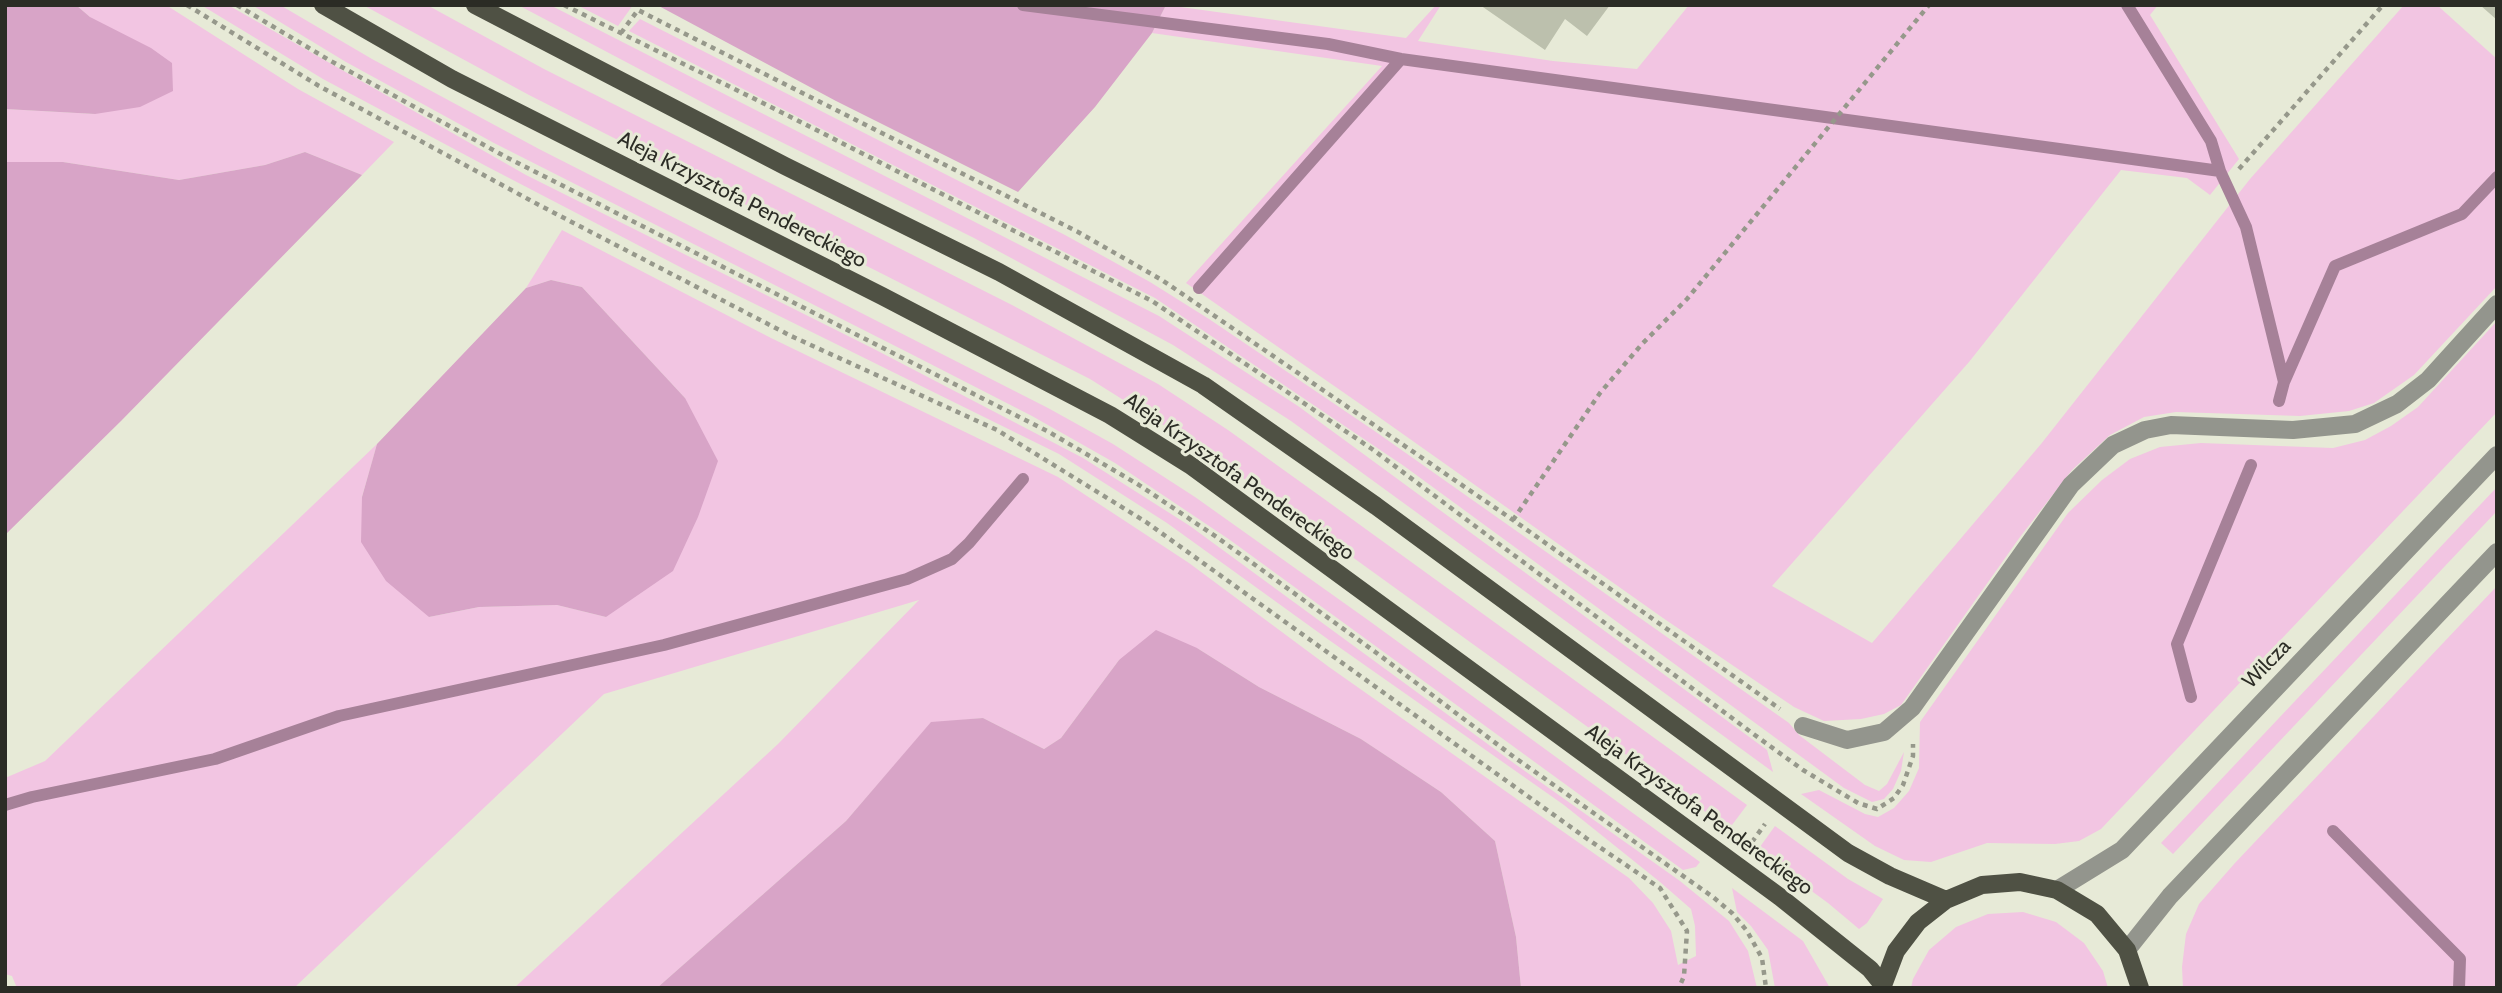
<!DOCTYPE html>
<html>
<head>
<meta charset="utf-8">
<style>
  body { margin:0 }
  #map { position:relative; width:2502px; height:993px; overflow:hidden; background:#e7ead7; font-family:Cabin,sans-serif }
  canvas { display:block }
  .frame { position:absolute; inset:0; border:7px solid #2b2c25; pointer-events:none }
</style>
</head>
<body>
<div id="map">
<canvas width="2502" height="993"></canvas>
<div class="frame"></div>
</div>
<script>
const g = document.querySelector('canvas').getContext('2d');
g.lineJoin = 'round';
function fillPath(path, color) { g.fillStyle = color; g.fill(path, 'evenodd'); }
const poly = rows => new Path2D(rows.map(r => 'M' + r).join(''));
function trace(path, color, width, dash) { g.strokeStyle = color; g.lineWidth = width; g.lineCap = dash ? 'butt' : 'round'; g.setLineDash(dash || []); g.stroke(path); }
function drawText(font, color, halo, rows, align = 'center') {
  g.font = font + ' Cabin,sans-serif'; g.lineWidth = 6; g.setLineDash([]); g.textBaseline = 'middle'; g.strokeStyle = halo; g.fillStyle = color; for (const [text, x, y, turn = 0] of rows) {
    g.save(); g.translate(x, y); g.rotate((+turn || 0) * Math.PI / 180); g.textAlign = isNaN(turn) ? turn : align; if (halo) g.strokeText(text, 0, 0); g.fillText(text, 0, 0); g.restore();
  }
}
const green = poly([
  [76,5,166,5,298,89,394,142,362,175,305,152,265,165,179,180,63,162,5,162,5,109,95,114,90,17],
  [201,5,228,5,526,175,874,349,1083,458,1190,526,1515,764,1680,881,1729,921,1748,951,1757,988,1521,988,1516,937,1495,841,1441,792,1361,739,1259,687,1197,648,1119,660,1061,738,1044,749,983,718,931,723,846,821,657,988,514,988,778,744,919,600,604,694,294,988,17,988,12,976,5,974,5,778,45,761,377,444,362,497,429,617,479,607,557,605,606,617,685,398,582,287,551,280,526,288,562,230,771,338,1058,477,1189,563,1329,667,1629,878,1653,903,1671,931,1678,965,1696,956,1695,926,1691,909,1660,882,1564,805,1329,640,1167,523,1059,454,682,268,486,166,323,79],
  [252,5,280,5,372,59,539,149,1048,408,1113,444,1195,497,1368,620,1700,862,1696,867,1683,870,1230,540,1115,463,1032,416,913,355,494,143,346,62],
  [363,5,427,5,544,69,1012,305,1158,384,1228,430,1327,501,1747,805,1729,829,1211,455,1090,379,529,95],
  [518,5,550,5,1159,316,1298,406,1767,750,1773,772,1291,421,1173,345,974,238,715,109],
  [577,5,633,5,618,26],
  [1166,5,1406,38,1436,5,1441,5,1418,41,1553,61,1637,69,1689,5,2158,5,2150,15,2239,159,2210,195,2187,178,2121,170,1969,362,1772,586,1872,643,2041,444,2250,179,2404,5,2437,5,2497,59,2497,286,2414,375,2374,403,2349,411,2300,416,2176,412,2144,417,2110,435,2072,470,2020,537,1901,705,1884,714,1861,719,1824,721,1794,707,1663,618,1376,415,1186,283,1382,66,1152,33],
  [640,19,1065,235,1150,282,1209,319,1376,432,1789,723,1799,735,1865,785,1879,791,1887,784,1904,752,1901,771,1893,789,1884,799,1872,802,1844,788,1404,466,1155,298,629,31],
  [2497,321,2497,412,2101,829,2079,841,2055,844,1987,843,1931,862,1904,860,1875,846,1801,794,1819,790,1865,814,1878,817,1894,808,1909,791,1919,768,1920,722,2068,513,2102,480,2130,459,2160,447,2201,443,2333,448,2365,440,2391,426,2418,407],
  [2497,487,2497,511,2173,854,2161,843],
  [2497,586,2497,988,2183,988,2182,967,2186,934,2199,904,2235,863],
  [1775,826,1848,879,1883,899,1867,923,1859,929,1828,903,1757,851],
  [1732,888,1803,941,1830,988,1775,988,1768,950,1751,926,1737,912],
  [2023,912,2056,922,2084,943,2103,971,2108,988,1911,988,1913,979,1929,950,1956,927,1988,914]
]);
const forest = poly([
  [5,5,76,5,90,17,151,48,172,63,173,91,140,107,95,114,5,109],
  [657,5,1166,5,1152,33,1095,107,1018,192,836,101],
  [305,152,362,175,121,421,5,535,5,162,63,162,179,180,265,165],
  [551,280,582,287,685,398,718,461,698,517,673,571,606,617,557,605,479,607,429,617,386,581,361,542,362,497,377,444,526,288],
  [1156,630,1197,648,1259,687,1361,739,1441,792,1495,841,1516,937,1521,988,657,988,846,821,931,722,983,718,1044,749,1061,738,1119,660]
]);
const stream = poly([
  [1023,5,1328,44,1401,59,2220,171],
  [2127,5,2211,141,2220,171,2246,227,2284,382],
  [1199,288,1401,59],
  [2279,401,2284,382,2335,266,2462,214,2497,177],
  [2191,697,2177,644,2251,465],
  [5,805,32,797,215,759,339,716,664,645,907,579,952,559,969,543,1023,479],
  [2333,831,2460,959,2459,988]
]);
const building = poly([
  [1480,5,1610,5,1587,36,1565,19,1545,50],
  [2480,5,2497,5,2497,20]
]);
const path = poly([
  [187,5,319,86,539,205,791,336,997,430,1146,522,1586,838,1660,888,1687,931,1684,976,1679,988],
  [237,5,329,60,506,157,1049,432,1139,485,1218,538,1378,654,1514,757,1713,897,1732,913,1747,931,1762,958,1766,988],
  [564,5,777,110,1152,301,1372,449,1752,733,1803,770,1858,803,1877,809,1894,798,1903,785,1913,756,1913,744],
  [621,33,638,10,1078,232,1162,280,1513,520,1780,709],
  [2239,169,2383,5],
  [1513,520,1600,393,1642,344,1687,299,1929,5],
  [1752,842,1765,824]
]);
const minor = poly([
  [1803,726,1847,740,1884,732,1912,708,2071,485,2113,445,2145,430,2171,425,2293,430,2355,424,2397,404,2428,380,2497,304],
  [2057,890,2122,850,2497,455],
  [2127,950,2170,896,2497,552]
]);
const major = poly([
  [323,5,452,79,882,296,1110,415,1190,465,1780,897,1870,969,1883,985],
  [475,5,785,166,999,272,1203,385,1376,506,1848,853,1890,876,1946,900],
  [1882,988,1896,951,1918,922,1946,900,1982,885,2020,882,2057,890,2097,914,2127,950,2140,988]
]);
const streetNames = [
  ["Aleja Krzysztofa Pendereckiego",742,200,27],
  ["Aleja Krzysztofa Pendereckiego",1239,477,35],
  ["Wilcza",2267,664,-46],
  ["Aleja Krzysztofa Pendereckiego",1699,810,36]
];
fillPath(green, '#f2c5e2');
fillPath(forest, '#d8a4c7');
trace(stream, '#a68198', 12);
fillPath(building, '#bcc0ad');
trace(path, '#96988b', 4.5, [5, 5]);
trace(minor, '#93958d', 18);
trace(major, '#4f5144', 18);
drawText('21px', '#2b2c25', '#e7ead7', streetNames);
</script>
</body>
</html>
